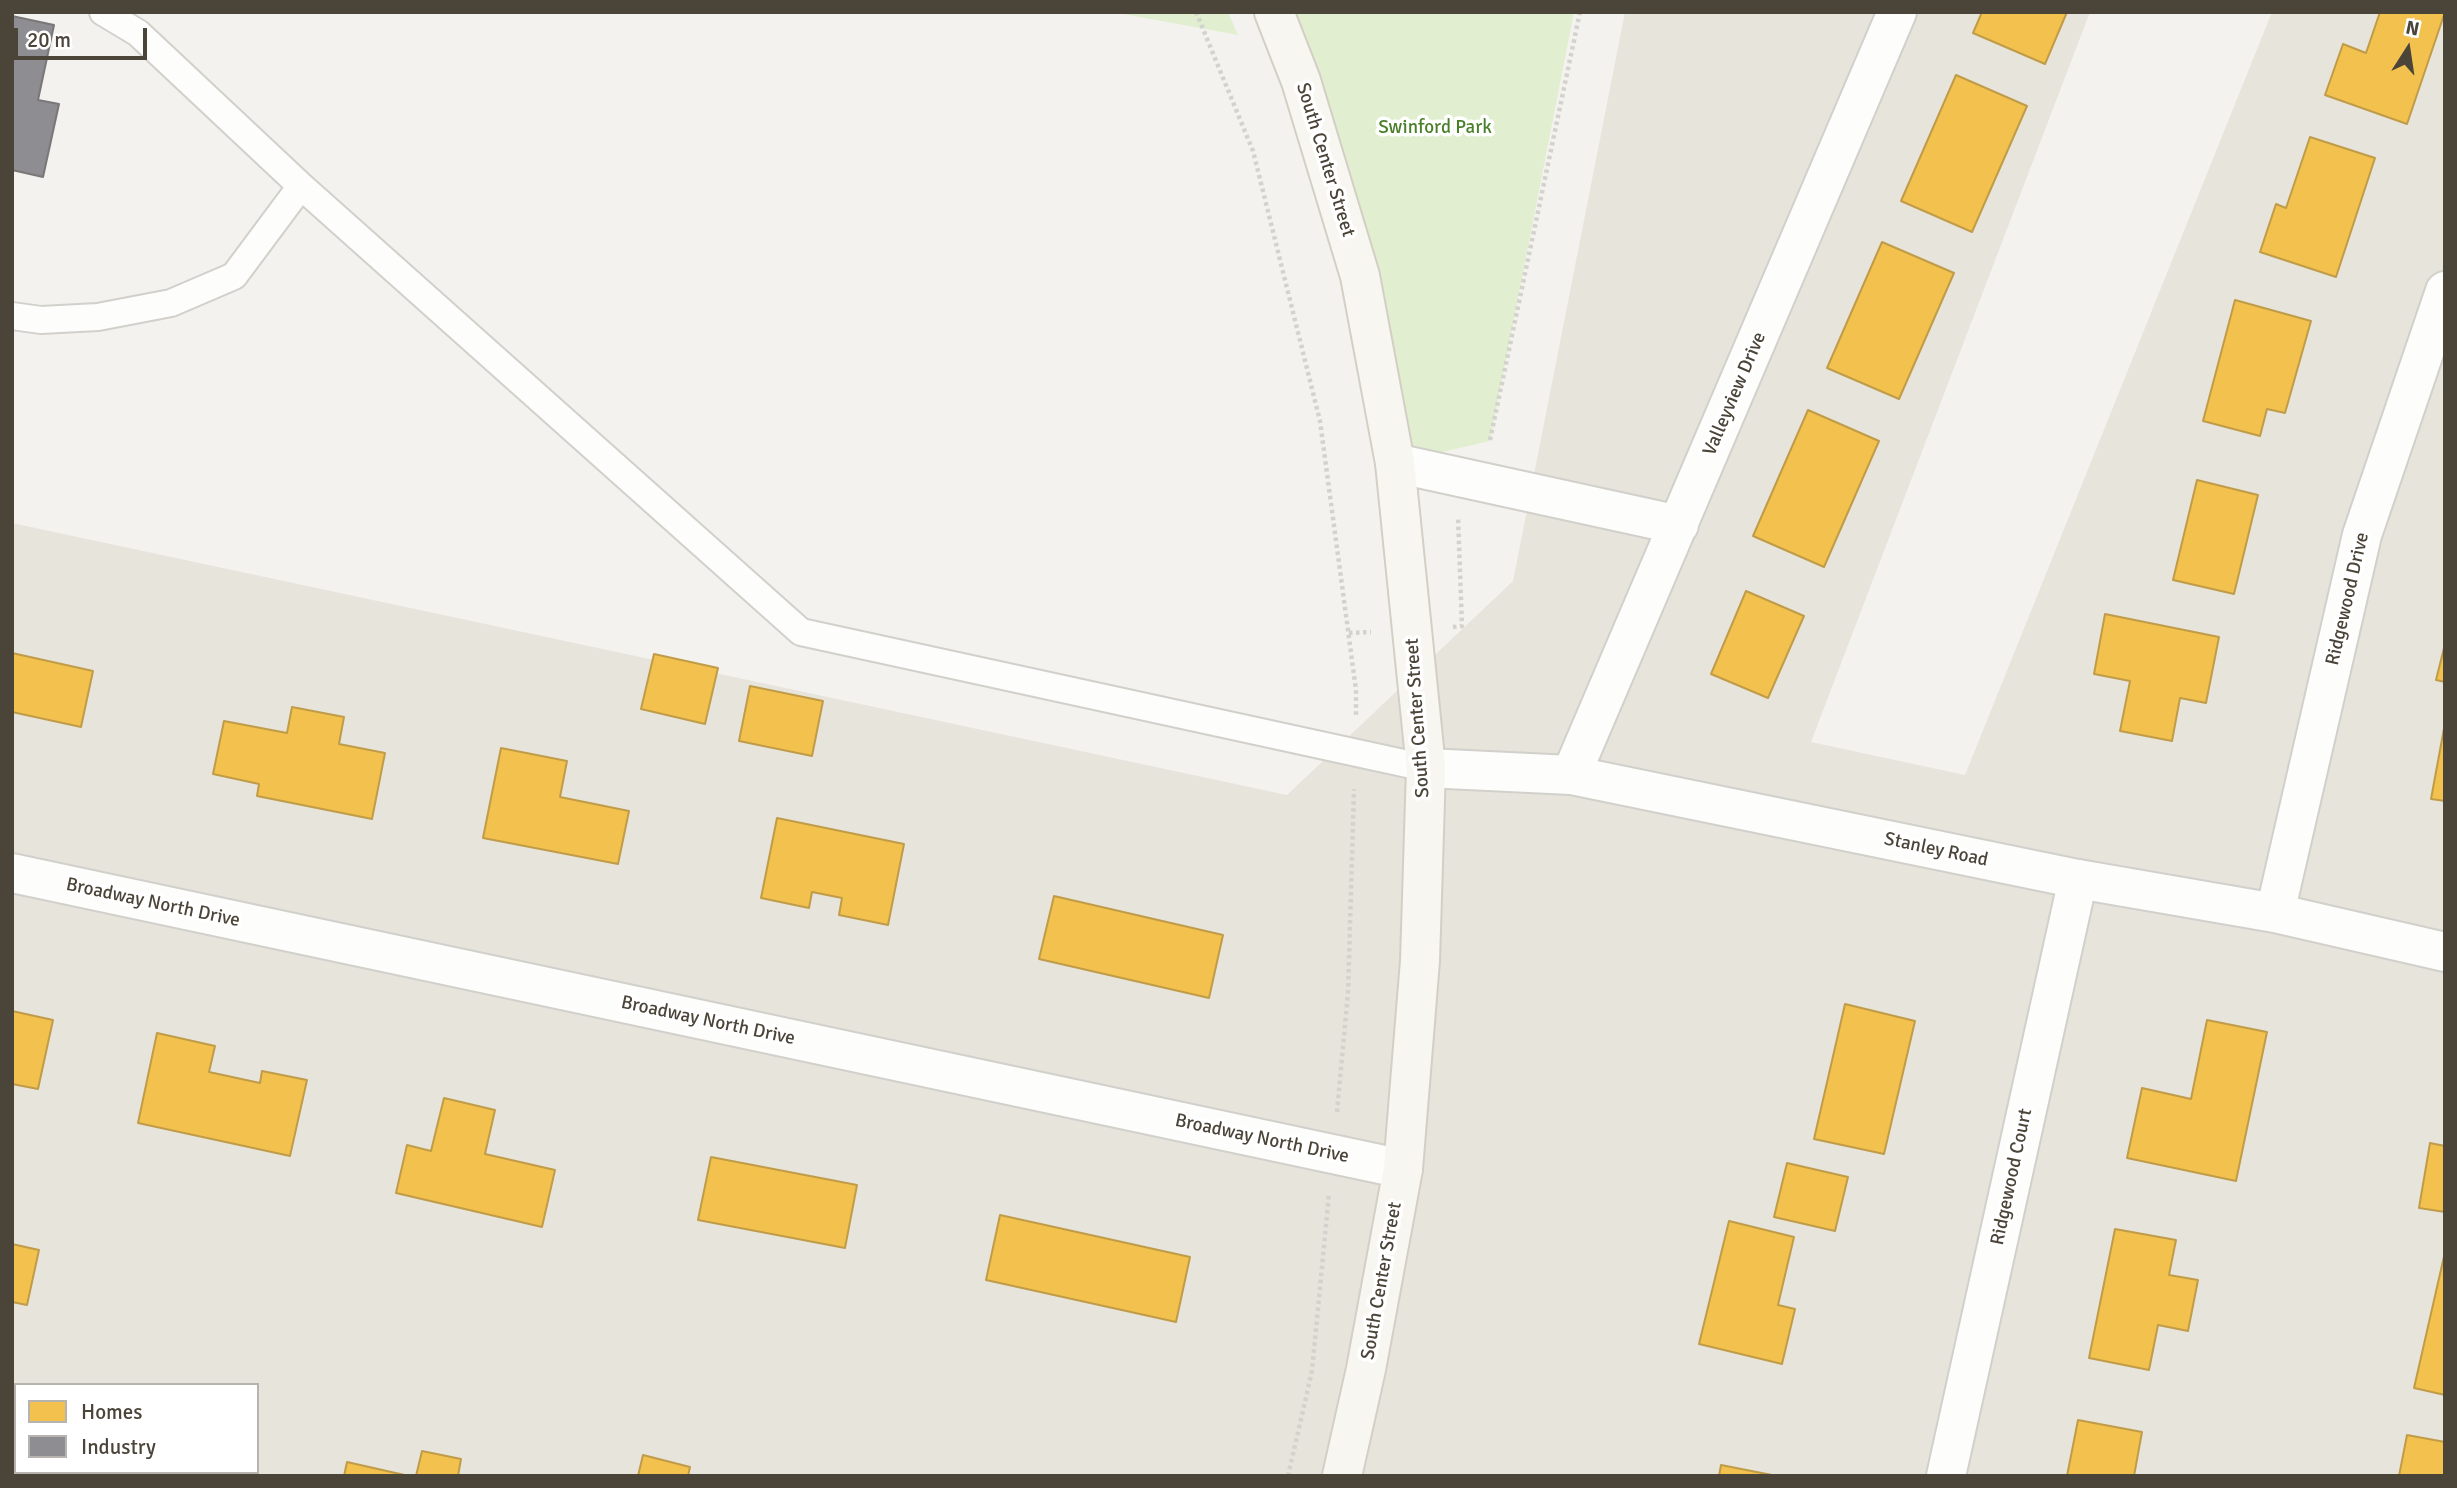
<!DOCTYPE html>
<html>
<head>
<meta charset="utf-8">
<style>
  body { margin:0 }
  #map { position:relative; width:2457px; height:1488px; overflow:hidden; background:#f4f2ee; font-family:Signika,sans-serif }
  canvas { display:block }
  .frame { position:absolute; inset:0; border:14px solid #4b4439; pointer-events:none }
  .legend { position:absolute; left:14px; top:1383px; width:245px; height:91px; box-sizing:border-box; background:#fff; border:2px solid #b7b4b0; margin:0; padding:9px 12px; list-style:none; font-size:21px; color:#4b4439 }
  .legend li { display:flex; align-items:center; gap:14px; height:35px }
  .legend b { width:35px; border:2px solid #b7b4b0 }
  .north { position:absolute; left:2373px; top:14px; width:70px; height:70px; -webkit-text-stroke:5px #fff; paint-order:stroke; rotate:12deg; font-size:19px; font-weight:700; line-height:28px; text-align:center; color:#4b4439 }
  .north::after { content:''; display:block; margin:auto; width:24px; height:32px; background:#4b4439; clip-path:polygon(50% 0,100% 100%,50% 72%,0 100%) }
  .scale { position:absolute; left:14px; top:28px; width:133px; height:32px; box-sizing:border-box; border:4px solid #4b4439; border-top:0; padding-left:9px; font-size:21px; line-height:24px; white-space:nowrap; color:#4b4439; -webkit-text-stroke:5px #fff; paint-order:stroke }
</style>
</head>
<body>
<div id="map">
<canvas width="2457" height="1488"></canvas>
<div class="frame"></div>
<ul class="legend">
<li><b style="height:19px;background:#f2c14e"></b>Homes</li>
<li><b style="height:19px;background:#8d8d92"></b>Industry</li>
</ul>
<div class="north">N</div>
<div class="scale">20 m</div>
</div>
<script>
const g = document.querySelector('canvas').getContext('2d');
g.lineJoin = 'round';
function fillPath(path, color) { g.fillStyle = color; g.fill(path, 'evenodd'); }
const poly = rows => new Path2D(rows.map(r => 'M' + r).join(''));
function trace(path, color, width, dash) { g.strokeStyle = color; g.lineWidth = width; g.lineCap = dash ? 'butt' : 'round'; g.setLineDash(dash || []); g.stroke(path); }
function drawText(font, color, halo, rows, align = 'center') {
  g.font = font + ' Signika,sans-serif'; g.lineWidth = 7; g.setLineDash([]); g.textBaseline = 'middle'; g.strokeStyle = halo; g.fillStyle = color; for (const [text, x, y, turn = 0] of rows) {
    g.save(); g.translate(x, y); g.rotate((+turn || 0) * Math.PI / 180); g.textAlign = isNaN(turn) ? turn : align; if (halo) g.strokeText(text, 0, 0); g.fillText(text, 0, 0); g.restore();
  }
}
const residential = poly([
  [1625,12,2090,12,1811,742,1965,775,2272,12,2445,12,2445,1476,12,1476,12,523,1287,795,1513,581],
  [16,1385,257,1385,257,1472,16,1472]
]);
const green = poly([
  [1112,12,1228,12,1238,35],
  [1274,12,1574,12,1490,441,1395,463]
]);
const homes = poly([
  [1982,12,2067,12,2045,64,1973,33,1982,12],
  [2380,12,2445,12,2407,124,2325,95,2343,44,2366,53,2380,12],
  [1956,75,2027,106,1972,232,1901,201,1956,75],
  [2310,137,2375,158,2336,277,2260,252,2276,204,2286,208,2310,137],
  [1882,242,1954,273,1899,399,1827,368,1882,242],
  [2235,300,2311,321,2285,413,2267,409,2260,436,2203,421,2235,300],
  [1808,410,1879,441,1824,567,1753,536,1808,410],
  [2197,480,2258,495,2234,594,2173,580,2197,480],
  [1746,591,1804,616,1768,698,1711,674,1746,591],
  [2105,614,2219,637,2206,703,2180,698,2172,741,2120,731,2130,681,2094,674,2105,614],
  [2445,644,2445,682,2436,680,2445,644],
  [12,653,93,671,81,727,12,712,12,653],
  [654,654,718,668,705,724,641,709,654,654],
  [750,686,823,701,812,756,739,741,750,686],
  [292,707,344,717,339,744,385,753,372,819,257,796,259,784,213,774,224,721,287,733,292,707],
  [2445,723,2445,801,2431,799,2445,723],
  [501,748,567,761,560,797,629,811,618,864,483,838,501,748],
  [777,818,904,844,888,925,839,915,842,898,812,892,809,908,761,898,777,818],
  [1054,896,1223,935,1209,998,1039,959,1054,896],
  [1845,1004,1915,1021,1884,1154,1814,1139,1845,1004],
  [12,1011,53,1020,38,1089,12,1084,12,1011],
  [2207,1020,2267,1032,2236,1181,2127,1158,2142,1088,2191,1099,2207,1020],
  [157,1033,215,1046,209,1072,260,1083,262,1071,307,1080,290,1156,138,1123,157,1033],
  [444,1098,495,1110,485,1154,555,1170,542,1227,396,1193,407,1145,431,1151,444,1098],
  [2430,1143,2445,1146,2445,1212,2419,1208,2430,1143],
  [711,1157,857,1185,845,1248,698,1220,711,1157],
  [1787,1163,1848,1177,1835,1231,1774,1217,1787,1163],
  [1000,1215,1190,1257,1176,1322,986,1280,1000,1215],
  [1729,1221,1794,1237,1778,1305,1795,1309,1782,1364,1699,1344,1729,1221],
  [2115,1229,2176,1240,2169,1275,2198,1280,2188,1331,2158,1325,2149,1370,2089,1358,2115,1229],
  [12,1244,39,1250,27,1305,12,1302,12,1244],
  [2445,1252,2445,1395,2414,1388,2445,1252],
  [2078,1420,2142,1432,2134,1476,2067,1476,2078,1420],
  [2407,1435,2445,1442,2445,1476,2399,1476,2407,1435],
  [422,1451,461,1459,458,1476,416,1476,422,1451],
  [643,1455,690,1467,688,1476,638,1476,643,1455],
  [347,1462,409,1476,344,1476,347,1462],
  [1721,1465,1777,1476,1719,1476,1721,1465],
  [166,1472,221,1472,221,1476,170,1476,166,1472]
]);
const industry = poly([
  [12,16,54,25,38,100,59,104,43,177,12,170,12,16]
]);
const path = poly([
  [1196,12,1253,151,1320,421,1356,690,1356,718],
  [1490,440,1580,12],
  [1453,627,1462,626,1458,517],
  [1349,633,1371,632],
  [1337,1112,1348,993,1354,789],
  [1288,1476,1312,1371,1329,1194]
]);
const service = poly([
  [301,186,801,632,1426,768],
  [12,316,41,320,98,317,171,303,234,276,301,186,138,33,103,12]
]);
const minor = poly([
  [1395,463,1679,525],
  [1571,775,1897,12],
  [12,873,1403,1169],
  [2275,913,2362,535,2445,291],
  [1946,1476,2078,879]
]);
const tertiary = poly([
  [1426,768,1571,775,2078,879,2275,913,2445,952]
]);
const secondary = poly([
  [1274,12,1301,81,1360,276,1395,463,1426,768,1420,961,1403,1169,1366,1369,1342,1476]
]);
const parkNames = [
  ["Swinford Park",1435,128]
];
const streetNames = [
  ["South Center Street",1325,160,73],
  ["Valleyview Drive",1735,394,-67],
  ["Ridgewood Drive",2348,599,-77],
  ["South Center Street",1418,718,-94],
  ["Stanley Road",1936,850,12],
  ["Broadway North Drive",153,903,12],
  ["Broadway North Drive",708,1021,12],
  ["Broadway North Drive",1262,1139,12],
  ["Ridgewood Court",2012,1177,-78],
  ["South Center Street",1382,1281,-80]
];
fillPath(residential, '#e7e4dc');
fillPath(green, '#e1eecf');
fillPath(homes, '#f2c14e');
trace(homes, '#c09c48', 2);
fillPath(industry, '#8d8d92');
trace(industry, '#797777', 2);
trace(service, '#d2d0cb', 30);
trace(minor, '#d2d0cb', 42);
trace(tertiary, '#d2d0cb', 42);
trace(secondary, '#d3cfc5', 42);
trace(path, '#d3d2cc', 4.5, [3.5, 3.5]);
trace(service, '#fdfdfc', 26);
trace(minor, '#fdfdfc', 38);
trace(tertiary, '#fdfdfc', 38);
trace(secondary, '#f7f6f1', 38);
drawText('19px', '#4a7f2a', '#fff', parkNames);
drawText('19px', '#4b4439', '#fff', streetNames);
</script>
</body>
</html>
